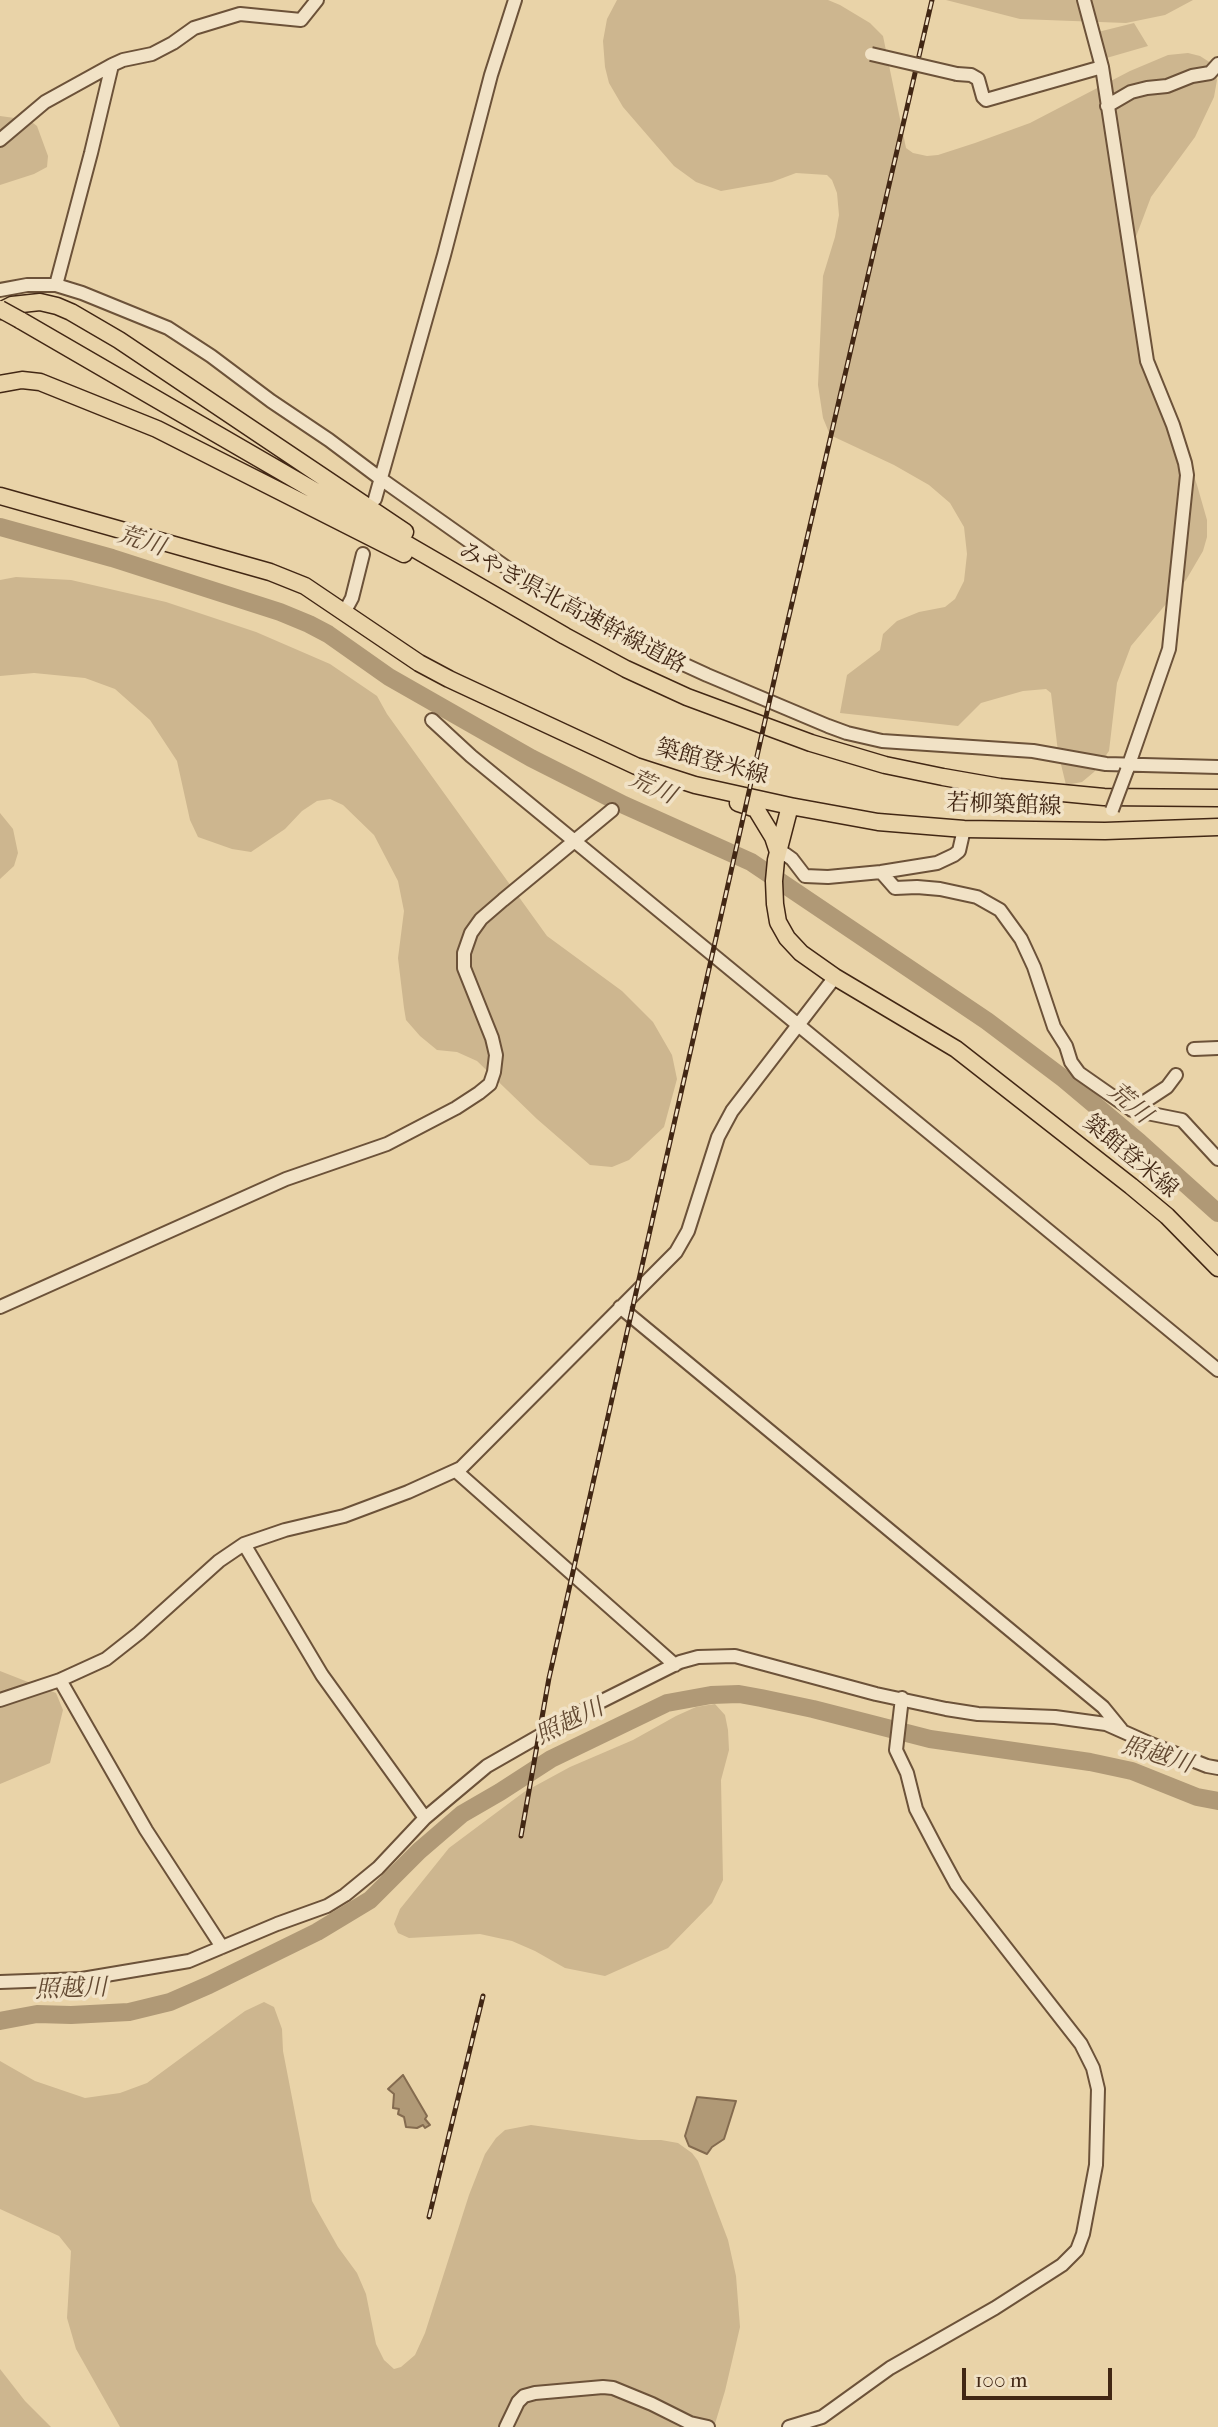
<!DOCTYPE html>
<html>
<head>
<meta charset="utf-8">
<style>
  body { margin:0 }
  #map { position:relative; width:1218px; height:2427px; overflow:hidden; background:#e9d3a8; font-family:"IM FELL French Canon",serif }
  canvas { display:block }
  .scale { position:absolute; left:962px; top:2368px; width:150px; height:32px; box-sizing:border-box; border:4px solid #422714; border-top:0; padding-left:9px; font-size:21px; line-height:24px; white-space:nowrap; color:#422714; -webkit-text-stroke:5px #f1e2c6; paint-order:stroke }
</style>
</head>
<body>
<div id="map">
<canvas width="1218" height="2427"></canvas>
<div class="scale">100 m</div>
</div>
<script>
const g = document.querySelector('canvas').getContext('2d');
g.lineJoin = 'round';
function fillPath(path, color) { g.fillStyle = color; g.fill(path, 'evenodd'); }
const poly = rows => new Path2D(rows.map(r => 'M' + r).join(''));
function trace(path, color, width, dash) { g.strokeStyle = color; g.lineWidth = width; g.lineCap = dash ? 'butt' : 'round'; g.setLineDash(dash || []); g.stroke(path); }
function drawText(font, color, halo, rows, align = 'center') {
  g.font = font + ' "IM FELL French Canon","Noto Serif JP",serif'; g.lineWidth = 7; g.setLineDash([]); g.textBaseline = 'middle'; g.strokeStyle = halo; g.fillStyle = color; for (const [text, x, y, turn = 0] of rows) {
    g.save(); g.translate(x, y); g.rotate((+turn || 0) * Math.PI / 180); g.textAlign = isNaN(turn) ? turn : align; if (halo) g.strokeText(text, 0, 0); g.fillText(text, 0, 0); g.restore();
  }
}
const green = poly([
  [617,0,828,0,840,5,870,23,883,36,906,148,913,153,927,156,938,155,975,143,1030,123,1130,71,1168,55,1188,53,1200,56,1214,65,1217,80,1214,97,1195,137,1151,197,1134,242,1140,322,1197,485,1207,520,1207,537,1203,551,1186,580,1131,646,1117,683,1109,751,1094,772,1082,782,1066,785,1058,752,1051,693,1046,689,1023,691,981,703,958,726,840,713,847,675,880,650,883,634,897,621,919,612,945,607,955,599,964,581,967,554,964,527,950,503,929,485,894,465,830,435,823,418,818,385,823,276,835,237,839,215,837,193,832,180,827,175,796,173,772,182,721,191,696,182,674,166,623,107,609,83,605,67,603,41,607,19],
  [946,0,1193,0,1165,15,1126,23,1020,19],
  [1134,23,1148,46,1103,59,1098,32],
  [0,116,29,120,37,126,48,156,47,167,34,174,0,185],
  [16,577,71,580,166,602,256,632,330,664,377,696,387,714,547,936,622,991,653,1022,672,1055,677,1079,664,1127,629,1160,612,1167,590,1165,537,1119,477,1061,457,1052,437,1050,420,1036,406,1020,404,1008,398,958,404,911,398,881,374,835,343,805,330,799,317,801,302,811,285,829,251,852,232,849,198,837,190,820,177,761,150,720,115,689,85,678,34,673,0,676,0,580],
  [0,813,13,829,18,853,14,866,0,879],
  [0,1671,56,1693,63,1710,50,1763,0,1784],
  [715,1704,725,1715,728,1730,729,1750,721,1780,723,1880,712,1903,668,1948,605,1976,565,1968,535,1951,512,1941,480,1934,409,1938,398,1933,394,1924,400,1909,449,1848,524,1792,570,1767,633,1740,676,1716,696,1707],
  [264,2002,274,2007,282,2029,283,2051,312,2201,338,2247,357,2273,366,2294,376,2344,384,2360,394,2369,401,2367,415,2355,425,2333,469,2195,485,2154,496,2138,505,2130,531,2125,639,2140,661,2140,678,2143,692,2153,698,2161,728,2240,736,2276,740,2327,725,2391,714,2427,120,2427,76,2349,67,2318,71,2251,59,2236,0,2209,0,2061,35,2081,85,2098,120,2093,147,2083,245,2011],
  [0,2369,25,2401,51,2427,0,2427]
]);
const water = poly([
  [403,2075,427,2116,425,2119,430,2125,425,2128,423,2125,417,2128,406,2127,404,2117,398,2114,399,2109,393,2108,394,2094,388,2089,403,2075],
  [697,2097,736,2101,724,2139,712,2147,707,2154,689,2146,685,2136,697,2097]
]);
const river = poly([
  [0,527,112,558,280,612,309,624,328,634,389,677,531,758,624,805,751,862,987,1021,1064,1079,1139,1142,1218,1213],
  [0,2021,37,2014,71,2015,129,2012,170,2002,209,1985,317,1932,370,1900,419,1851,462,1814,500,1792,551,1759,667,1703,711,1695,739,1694,761,1698,813,1709,930,1739,1090,1762,1132,1771,1197,1797,1218,1801]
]);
const minor = poly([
  [1084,0,1102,67,1147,361,1173,425,1185,463,1187,475,1169,649,1127,770],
  [957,74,971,75,978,79,983,97,986,100,1102,67],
  [1107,106,1131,92,1147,88,1167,86,1192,76,1210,73,1218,64],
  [0,140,45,102,112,65,123,60,152,54,173,43,194,28,240,14,301,20,317,0],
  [56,285,91,153,112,65],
  [0,290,27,285,56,285,82,293,168,328,211,356,271,401,329,440,381,479,517,575,633,641,707,675,828,726,847,733,882,741,1033,751,1106,764,1218,767],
  [375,499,444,255,491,75,515,0],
  [345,611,352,598,363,554],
  [432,720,471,756,1218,1370],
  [778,852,785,854,792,859,805,876,828,877,881,872,937,863,954,855,959,851,964,829],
  [881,872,895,888,917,887,940,889,977,897,1000,910,1021,939,1034,967,1054,1027,1066,1046,1071,1062,1079,1073,1132,1110],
  [1194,1049,1218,1048],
  [1176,1075,1167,1087,1132,1110,1182,1120,1218,1159],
  [0,1307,286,1179,387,1144,456,1108,479,1093,490,1084,494,1072,496,1055,492,1038,464,968,464,953,471,933,481,919,503,900,612,810],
  [620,1307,1103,1707,1121,1729],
  [456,1471,675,1665],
  [244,1544,322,1675,425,1818],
  [60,1680,146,1830,222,1947],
  [0,1700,60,1680,106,1659,139,1633,219,1561,244,1544,285,1530,344,1516,408,1492,461,1468,676,1252,688,1231,718,1137,732,1111,835,977],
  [0,1982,82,1979,189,1961,277,1924,327,1906,345,1895,378,1868,425,1818,487,1766,590,1707,680,1662,698,1657,735,1656,876,1694,946,1709,978,1714,1055,1717,1106,1724,1151,1744,1207,1766,1218,1768],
  [506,2427,518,2402,524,2396,535,2393,603,2387,613,2388,652,2404,690,2423,708,2427],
  [789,2427,822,2417,890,2368,995,2308,1062,2265,1077,2250,1083,2234,1096,2165,1098,2089,1093,2068,1081,2044,956,1884,937,1849,916,1809,907,1773,896,1750,902,1698]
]);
const major = poly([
  [0,311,12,305,40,302,57,306,71,312,119,340,405,532],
  [20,320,565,636,626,669,687,697,811,743,885,765,943,777,1000,787,1104,797,1218,798],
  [0,384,22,380,40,382,157,429,404,554],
  [0,496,270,572,305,586,419,663,449,679,636,766,695,785,790,806,878,822,964,829,1105,831,1218,827],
  [738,803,756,809,773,837,778,852],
  [790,806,776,860,774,881,775,904,778,922,787,938,801,953,835,977,956,1049,1131,1186,1167,1216,1218,1268]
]);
const rail = poly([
  [521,1836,549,1678,776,672,932,0],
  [429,2217,483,1996]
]);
const minorBridge = poly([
  [871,54,957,74],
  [1112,810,1127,770]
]);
const majorBridge = poly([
  [0,309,20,320]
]);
const streetNames = [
  ["みやぎ県北高速幹線道路",572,609,28],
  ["築館登米線",712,763,15],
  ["若柳築館線",1004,806,2],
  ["築館登米線",1130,1157,40]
];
const waterNames = [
  ["荒川",141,542,18],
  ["荒川",652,788,25],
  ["荒川",1129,1104,41],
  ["照越川",570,1723,-26],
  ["照越川",1157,1756,17],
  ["照越川",71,1990,-2]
];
fillPath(green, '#cdb68f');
fillPath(water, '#b09976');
trace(water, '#846b4f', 2);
trace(river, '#b09976', 18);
trace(minor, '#6c5239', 16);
trace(major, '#422714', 19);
trace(minor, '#f1e2c6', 12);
trace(major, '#e9d3a8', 16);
trace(rail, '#422714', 5);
trace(rail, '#f1e2c6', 2.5, [8]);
trace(minorBridge, '#6c5239', 16, []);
trace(majorBridge, '#422714', 19, []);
trace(minorBridge, '#f1e2c6', 12);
trace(majorBridge, '#e9d3a8', 16);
drawText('23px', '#422714', '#f1e2c6', streetNames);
drawText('italic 24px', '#634931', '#f1e2c6', waterNames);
</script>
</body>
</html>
